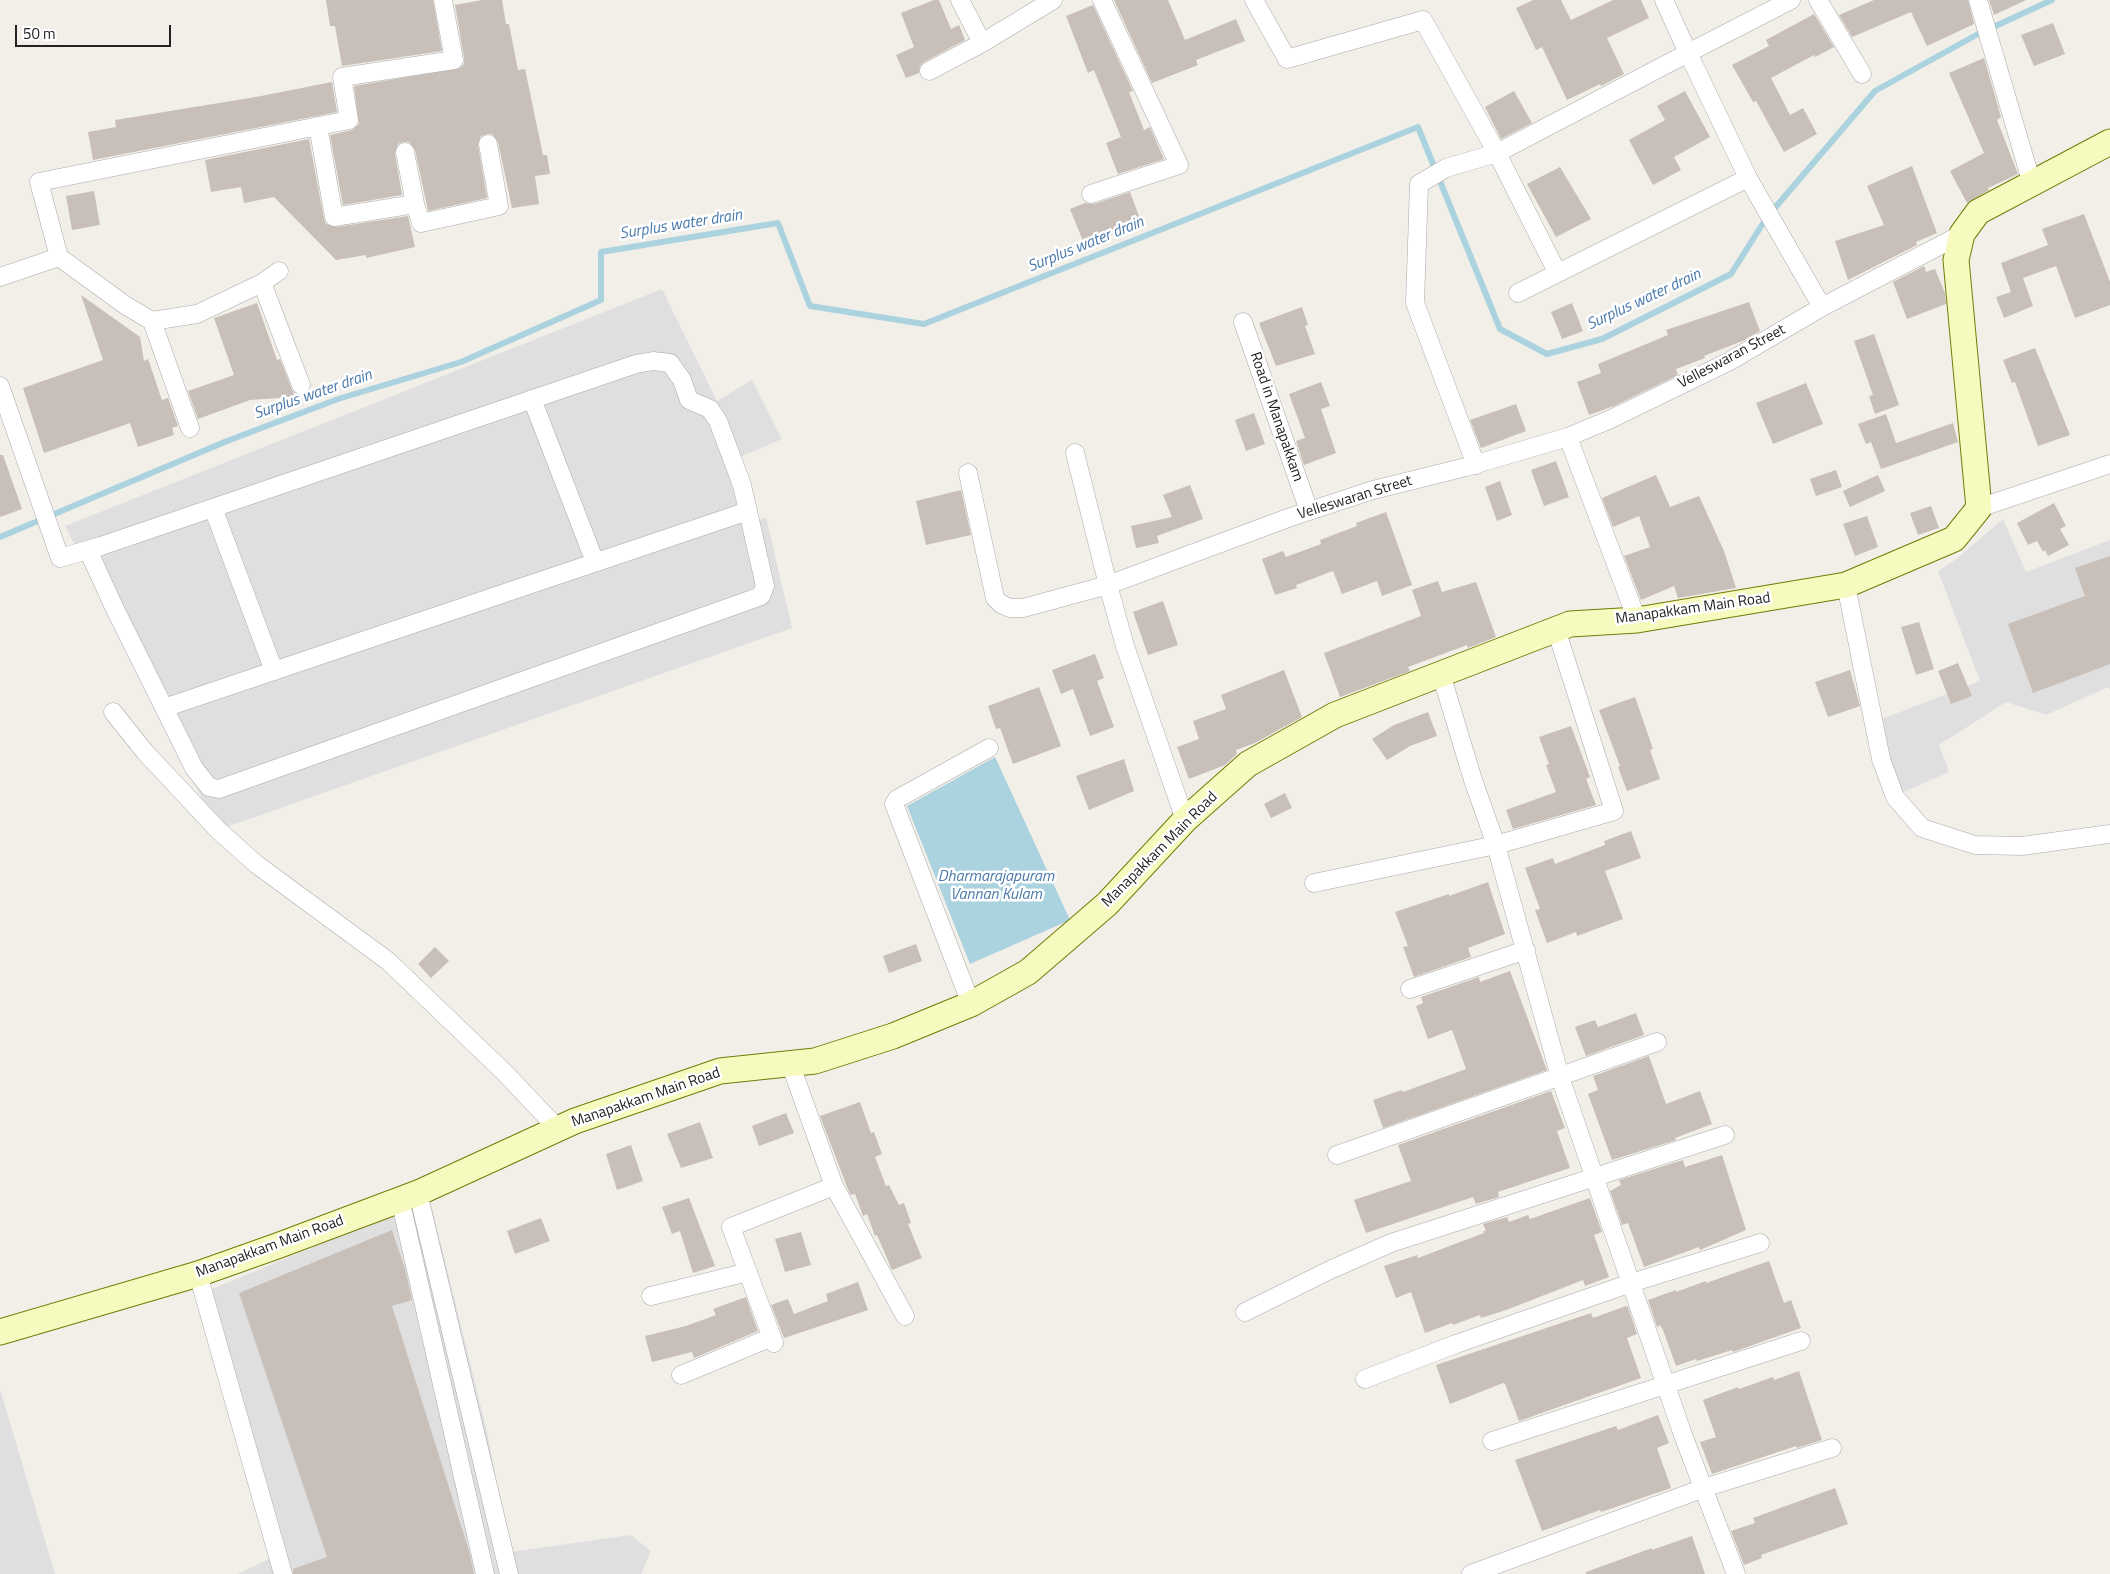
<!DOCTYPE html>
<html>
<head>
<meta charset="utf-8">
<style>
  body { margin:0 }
  #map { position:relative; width:2110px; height:1574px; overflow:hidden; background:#f2efe9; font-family:"Titillium Web",sans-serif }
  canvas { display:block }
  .scale { position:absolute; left:15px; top:25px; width:156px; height:22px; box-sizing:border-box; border:2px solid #222; border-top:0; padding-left:6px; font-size:15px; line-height:18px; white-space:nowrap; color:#222; -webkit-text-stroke:4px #fff; paint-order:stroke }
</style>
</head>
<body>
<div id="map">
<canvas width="2110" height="1574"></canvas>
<div class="scale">50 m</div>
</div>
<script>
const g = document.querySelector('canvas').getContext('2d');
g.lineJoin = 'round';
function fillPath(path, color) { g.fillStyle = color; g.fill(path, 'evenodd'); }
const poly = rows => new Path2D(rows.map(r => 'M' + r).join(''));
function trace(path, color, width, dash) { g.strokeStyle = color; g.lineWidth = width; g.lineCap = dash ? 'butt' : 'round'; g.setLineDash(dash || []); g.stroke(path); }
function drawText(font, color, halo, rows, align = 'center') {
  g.font = font + ' "Titillium Web",sans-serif'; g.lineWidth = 5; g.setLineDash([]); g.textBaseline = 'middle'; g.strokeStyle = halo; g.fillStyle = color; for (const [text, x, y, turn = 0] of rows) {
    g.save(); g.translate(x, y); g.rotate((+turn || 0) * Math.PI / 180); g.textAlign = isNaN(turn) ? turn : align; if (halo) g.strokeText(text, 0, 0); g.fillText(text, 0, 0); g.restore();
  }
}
const residential = poly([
  [662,289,717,401,752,380,782,439,726,463,743,529,766,517,792,628,218,830,65,526],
  [2003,519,2026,572,2110,540,2110,691,2108,687,2046,715,2006,702,1939,745,1949,772,1899,794,1877,721,1980,681,1938,571,1955,560],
  [430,1199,488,1436,510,1552,631,1535,651,1551,641,1574,238,1574,286,1551,207,1291],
  [0,1389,55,1574,0,1574]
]);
const water = poly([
  [995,757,1070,920,970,964,907,806]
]);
const stream = poly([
  [0,537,227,441,338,399,461,362,601,300,601,252,778,223,810,306,924,324,1418,127,1500,329,1547,354,1602,339,1731,274,1767,217,1875,91,1978,34,2052,0]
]);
const building = poly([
  [326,0,433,0,442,51,342,66,335,26,330,26],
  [482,0,502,0,506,24,509,24,518,70,525,69,543,155,547,155,550,174,535,176,539,204,512,208,498,142,492,134,487,134,481,136,478,145,487,198,428,211,415,150,409,142,403,142,398,144,395,154,402,195,343,205,330,135,352,130,359,124,354,86,460,68,464,64,464,58,455,5],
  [934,0,939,0,951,29,959,25,965,40,924,62,920,66,919,73,906,78,896,55,914,47,901,13],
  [1114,0,1168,0,1185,40,1236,19,1245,41,1196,60,1198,65,1152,83],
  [1533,0,1561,0,1571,20,1613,0,1641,0,1649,18,1607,38,1624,74,1601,86,1600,84,1567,100,1542,47,1536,50,1516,8],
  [1874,0,1968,0,1974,24,1927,46,1911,12,1852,37,1839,15],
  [1989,0,2026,0,1994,15],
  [1093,5,1133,91,1129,92,1144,130,1150,127,1164,159,1118,174,1106,143,1121,137,1094,70,1088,73,1066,16],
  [1814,14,1834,47,1815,57,1814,55,1771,78,1790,115,1803,108,1817,134,1784,152,1756,101,1753,102,1732,65,1769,46,1766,40],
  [2053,23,2065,54,2034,66,2021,35],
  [1984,58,2001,117,1997,120,2018,174,1988,188,1989,190,1967,203,1950,171,1984,153,1949,73],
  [332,82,337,112,93,160,88,132,116,127,115,120,256,97],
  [1514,91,1532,123,1501,139,1485,107],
  [1685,91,1710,137,1674,157,1681,170,1653,185,1629,140,1665,120,1657,106],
  [309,139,324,219,326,224,336,227,408,216,415,247,366,258,366,255,336,260,274,197,244,203,241,187,211,192,205,160],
  [1912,166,1937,233,1916,242,1917,245,1848,280,1835,241,1884,225,1867,186],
  [1560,167,1591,219,1556,237,1527,184],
  [94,191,100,225,72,230,66,196],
  [1130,192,1143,227,1118,237,1116,233,1085,246,1070,209,1085,203,1094,204],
  [2084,214,2110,282,2110,305,2075,318,2056,266,2023,278,2033,306,2004,318,1996,297,2011,292,2001,263,2048,245,2042,229],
  [1924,266,1926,272,1935,269,1945,293,1946,304,1907,319,1893,282],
  [81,295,140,337,144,361,148,359,162,400,168,398,178,426,172,428,174,435,138,447,130,423,44,453,23,388,103,360],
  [1749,302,1760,331,1745,340,1704,356,1705,358,1676,369,1678,375,1614,406,1589,415,1577,382,1601,373,1598,364,1668,335,1666,330],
  [257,303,277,360,280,359,295,397,250,400,198,419,188,391,234,375,214,318],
  [1572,303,1583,331,1562,339,1551,312],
  [1302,307,1308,325,1305,326,1315,354,1276,366,1259,323],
  [1874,334,1899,405,1875,414,1869,396,1873,395,1854,341],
  [2035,348,2070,435,2038,446,2015,382,2012,383,2003,360],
  [1321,382,1330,406,1321,409,1336,453,1304,465,1296,441,1305,438,1289,394],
  [1806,383,1823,424,1773,444,1756,403],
  [1516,404,1526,431,1481,448,1470,420],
  [1254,413,1265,444,1246,451,1235,420],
  [1886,414,1896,443,1953,423,1958,442,1881,469,1871,442,1866,444,1858,424],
  [0,455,3,455,22,509,0,517],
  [1556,461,1569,497,1544,506,1531,470],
  [1836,470,1842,487,1816,496,1810,479],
  [1656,475,1670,507,1699,496,1724,551,1736,588,1678,598,1674,586,1641,600,1624,556,1650,547,1639,516,1613,527,1602,498],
  [1878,475,1885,491,1850,507,1843,491],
  [1500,481,1512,515,1497,521,1485,487],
  [1190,485,1203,519,1157,536,1159,543,1136,548,1131,526,1172,517,1163,495],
  [961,490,971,535,926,545,916,501],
  [2054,503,2066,526,2060,529,2069,545,2048,556,2045,550,2043,552,2037,541,2028,545,2017,523],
  [1931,506,1939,528,1918,535,1910,513],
  [1386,512,1412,585,1382,596,1377,581,1342,594,1333,571,1296,585,1297,588,1275,595,1262,559,1283,551,1286,557,1321,544,1320,540,1357,526,1356,523],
  [1867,516,1878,547,1855,556,1843,524],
  [2110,556,2110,664,2033,693,2008,624,2085,596,2075,568],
  [1438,581,1442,592,1476,582,1496,637,1468,648,1467,645,1408,667,1410,671,1340,697,1324,653,1421,616,1412,590],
  [1163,601,1178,645,1148,655,1133,612],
  [1919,622,1934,669,1916,675,1901,627],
  [1095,654,1104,678,1097,681,1114,727,1090,736,1073,689,1061,694,1052,670],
  [1958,663,1972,696,1951,704,1938,671],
  [1284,670,1302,717,1255,743,1236,750,1237,754,1225,765,1189,779,1177,747,1199,739,1193,721,1226,709,1221,695],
  [1850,670,1860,706,1828,717,1815,682],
  [1039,687,1061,746,1013,764,1000,728,996,729,988,706],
  [1635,697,1653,749,1650,750,1660,779,1627,791,1618,767,1620,766,1599,710],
  [1428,712,1437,736,1410,746,1387,760,1372,739,1394,725],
  [1571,726,1590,777,1586,779,1596,805,1513,829,1506,810,1556,792,1546,765,1549,764,1539,737],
  [1124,759,1134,791,1089,810,1076,776],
  [1285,793,1292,808,1271,818,1264,804],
  [1631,831,1641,858,1605,871,1623,919,1577,936,1576,932,1547,943,1535,910,1540,909,1525,868,1553,858,1555,864,1605,845,1604,841],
  [1488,882,1505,934,1468,948,1471,957,1414,977,1403,947,1408,946,1395,912,1449,894,1449,896],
  [916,944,922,961,889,973,883,956],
  [435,947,449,961,431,978,418,964],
  [1510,971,1547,1070,1383,1128,1373,1100,1402,1090,1403,1092,1466,1069,1452,1030,1428,1039,1416,1006,1423,1003,1421,997,1479,977,1480,982],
  [1636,1013,1644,1035,1586,1056,1575,1027,1595,1020,1598,1027],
  [1649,1056,1666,1104,1700,1091,1712,1124,1675,1138,1676,1140,1612,1160,1588,1094,1598,1090,1593,1076],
  [1551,1091,1565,1128,1557,1131,1570,1168,1498,1192,1499,1197,1476,1204,1473,1197,1366,1233,1354,1200,1411,1181,1398,1145],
  [860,1102,871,1133,874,1132,882,1154,875,1157,886,1186,889,1185,899,1205,904,1203,911,1223,908,1224,922,1258,892,1270,877,1235,875,1236,867,1214,863,1216,855,1194,851,1195,849,1192,820,1116],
  [786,1113,794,1133,759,1146,752,1126],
  [700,1122,713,1158,681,1168,667,1134],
  [631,1145,643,1181,617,1190,606,1154],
  [1722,1155,1746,1230,1700,1250,1699,1247,1644,1267,1628,1223,1622,1225,1610,1191,1621,1185,1619,1180,1683,1160,1685,1167],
  [689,1198,715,1266,693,1273,680,1231,672,1234,662,1207],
  [1590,1198,1602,1232,1594,1235,1609,1277,1585,1286,1583,1280,1506,1310,1481,1318,1480,1315,1453,1325,1452,1323,1425,1333,1411,1292,1396,1298,1384,1266,1417,1255,1418,1258,1484,1233,1483,1231,1486,1231,1483,1224,1507,1217,1509,1222,1528,1215,1530,1219],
  [541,1218,550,1241,515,1254,507,1231],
  [392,1230,405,1269,412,1300,392,1306,469,1551,474,1574,293,1574,293,1569,327,1557,239,1293],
  [801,1232,811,1265,785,1272,775,1239],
  [1769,1261,1784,1303,1791,1300,1801,1328,1733,1352,1732,1350,1697,1361,1696,1359,1676,1366,1663,1330,1660,1325,1657,1327,1648,1300,1676,1290,1676,1292,1706,1281,1706,1283],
  [858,1282,868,1310,784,1338,771,1305,788,1299,794,1314,828,1301,826,1294],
  [746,1297,758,1331,694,1358,692,1352,652,1362,645,1336,686,1326,716,1315,713,1309],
  [1626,1306,1628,1307,1637,1334,1627,1338,1641,1378,1519,1421,1505,1384,1503,1383,1450,1404,1436,1365,1591,1313,1593,1318],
  [1799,1371,1822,1440,1797,1448,1796,1446,1712,1474,1700,1442,1716,1437,1703,1400,1738,1387,1739,1389,1773,1377,1774,1380],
  [1658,1415,1669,1443,1657,1448,1671,1488,1601,1512,1600,1510,1542,1531,1515,1460,1616,1426,1618,1430],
  [1835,1488,1848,1524,1761,1555,1762,1558,1744,1565,1731,1531,1755,1523,1753,1518],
  [1692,1536,1705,1574,1586,1574,1586,1572,1652,1548,1652,1550]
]);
const street = poly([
  [960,0,982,43,1053,0],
  [1254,0,1287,59,1423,20,1497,153,1688,53,1748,178,1822,307,1962,234],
  [1664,0,1688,53,1791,0],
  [1818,0,1862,74],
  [1978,0,2032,184],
  [929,71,982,43],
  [318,126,334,217,415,204,405,152],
  [1091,194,1179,165,1102,0],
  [415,204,421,223,499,206,488,144],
  [279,271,262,283,197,314,152,321,125,305,59,257,39,182,349,120,342,77,454,60,443,0],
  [0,277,59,257],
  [262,283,301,385],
  [1518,293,1748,178],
  [152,321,190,428],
  [1243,322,1309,511],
  [0,386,60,558,101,546,636,364,653,361,670,363,682,380,689,400,710,409,718,421,742,485,765,586,761,596,750,600,219,789,209,787,194,768,114,607,88,550],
  [532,399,595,562],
  [1568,437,1637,620],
  [1476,465,1415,303,1419,184,1446,168,1497,153,1557,272],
  [968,473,995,598,1001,604,1010,608,1023,608,1108,585,1075,453],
  [213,508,274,671],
  [1979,508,2110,464],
  [1846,585,1881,759,1895,797,1922,828,1975,845,2022,846,2110,834],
  [1441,674,1473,780,1496,845,1560,1077,1683,1435,1736,1574],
  [164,708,748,511],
  [113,712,145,752,218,830,256,864,388,961,504,1072,558,1129],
  [1185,820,1125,646,1108,585,1288,518,1373,490,1466,467,1568,437,1611,419,1730,361,1822,307],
  [1314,883,1496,845,1614,811,1556,629],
  [1410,989,1526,950],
  [971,1004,894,804,897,799,989,748],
  [790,1063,834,1186,905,1316],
  [1337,1155,1657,1042],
  [418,1193,509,1574],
  [400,1199,485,1574],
  [198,1274,283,1574],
  [651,1296,748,1272],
  [1245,1312,1332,1269,1391,1243,1725,1135],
  [774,1343,731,1227,834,1186],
  [681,1375,772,1337],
  [1365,1379,1456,1344,1631,1283,1760,1243],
  [1492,1441,1801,1341],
  [1471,1574,1704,1488,1832,1448]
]);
const secondary = poly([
  [0,1332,198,1274,277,1246,418,1193,575,1121,720,1071,815,1061,893,1036,971,1004,1028,972,1107,904,1185,820,1248,764,1335,715,1570,624,1637,620,1846,585,1954,539,1979,508,1956,260,1962,234,1978,212,2110,142]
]);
const streetNames = [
  ["Velleswaran Street",1732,357,-28],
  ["Road in Manapakkam",1276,417,71],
  ["Velleswaran Street",1355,498,-17],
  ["Manapakkam Main Road",1693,609,-8],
  ["Manapakkam Main Road",1160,850,-45],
  ["Manapakkam Main Road",646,1098,-19],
  ["Manapakkam Main Road",270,1247,-20]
];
const waterNames = [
  ["Surplus water drain",681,225,-9],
  ["Surplus water drain",1086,245,-22],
  ["Surplus water drain",1644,300,-25],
  ["Surplus water drain",313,395,-19],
  ["Dharmarajapuram",996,877],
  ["Vannan Kulam",996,895]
];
fillPath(residential, '#e0dfdf');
fillPath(water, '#aad3df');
trace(stream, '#aad3df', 6);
fillPath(building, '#c7bfb8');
trace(street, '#a9a9a9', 19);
trace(secondary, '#707d05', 27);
trace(street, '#fff', 18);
trace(secondary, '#f7fabf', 25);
drawText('15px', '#222', '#fff', streetNames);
drawText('italic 16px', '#4a7aab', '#fff', waterNames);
</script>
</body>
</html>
